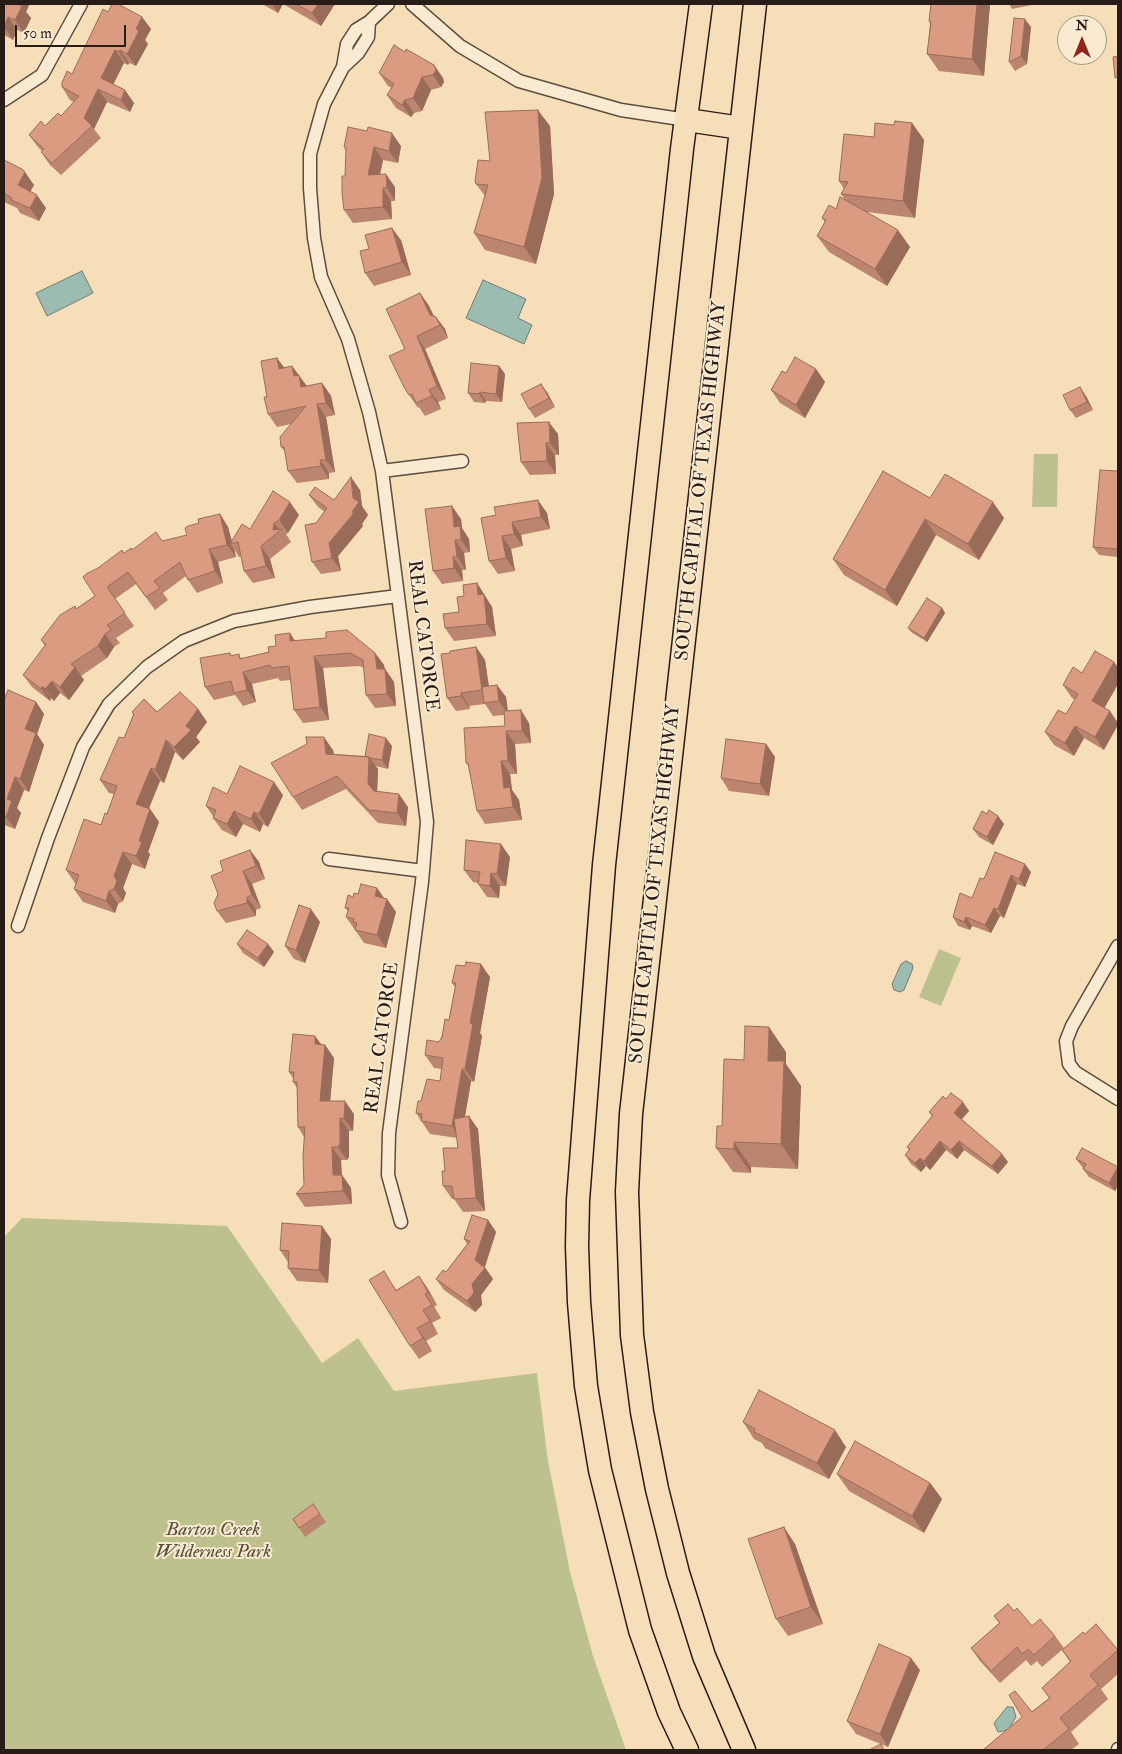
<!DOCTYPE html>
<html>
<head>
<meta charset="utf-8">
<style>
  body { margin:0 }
  #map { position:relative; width:1122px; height:1754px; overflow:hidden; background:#f6dfb8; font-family:"IM FELL Double Pica",serif }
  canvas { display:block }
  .frame { position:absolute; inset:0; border:5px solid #281c18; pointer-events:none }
  .north { position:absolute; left:1057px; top:15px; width:50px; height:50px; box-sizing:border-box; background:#f9ead1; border:1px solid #a59887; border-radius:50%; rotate:0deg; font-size:14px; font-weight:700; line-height:20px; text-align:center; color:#281c18 }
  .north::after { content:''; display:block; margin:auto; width:18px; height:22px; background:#8f2418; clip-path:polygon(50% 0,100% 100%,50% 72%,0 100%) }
  .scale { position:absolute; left:15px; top:25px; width:111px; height:22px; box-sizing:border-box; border:2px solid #281c18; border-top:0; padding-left:6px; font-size:15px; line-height:18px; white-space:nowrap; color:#281c18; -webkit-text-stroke:4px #f9ead1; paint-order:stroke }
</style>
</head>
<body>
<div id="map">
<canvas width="1122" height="1754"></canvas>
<div class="frame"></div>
<div class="north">N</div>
<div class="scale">50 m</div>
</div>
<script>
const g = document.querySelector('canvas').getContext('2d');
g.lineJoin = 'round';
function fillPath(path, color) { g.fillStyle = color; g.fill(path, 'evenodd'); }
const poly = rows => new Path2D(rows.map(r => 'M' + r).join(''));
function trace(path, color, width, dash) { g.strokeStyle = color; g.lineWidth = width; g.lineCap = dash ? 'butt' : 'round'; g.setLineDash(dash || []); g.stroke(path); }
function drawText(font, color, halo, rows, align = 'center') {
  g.font = font + ' "IM FELL Double Pica",serif'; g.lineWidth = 4; g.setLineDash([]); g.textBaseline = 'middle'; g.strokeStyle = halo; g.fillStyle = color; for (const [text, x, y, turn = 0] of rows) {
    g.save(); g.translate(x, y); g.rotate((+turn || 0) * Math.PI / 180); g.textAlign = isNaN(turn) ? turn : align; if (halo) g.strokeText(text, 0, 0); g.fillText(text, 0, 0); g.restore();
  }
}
const green = poly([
  [1034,454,1058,454,1057,507,1032,507],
  [939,949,961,958,941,1006,919,997],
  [22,1218,227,1226,322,1363,358,1338,394,1391,537,1373,548,1461,570,1572,593,1656,626,1750,4,1750,4,1237]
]);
const water = poly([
  [82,271,93,293,47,316,36,293,82,271],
  [483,280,526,299,518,318,532,325,524,344,466,318,483,280],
  [906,961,912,964,913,968,904,990,900,992,894,990,892,984,901,964,906,961],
  [1007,1707,1013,1707,1016,1717,1008,1730,998,1732,994,1723,1007,1707]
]);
const street = poly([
  [388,4,369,22,356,30,347,44,343,67,324,104,310,154,310,188,314,238,321,277,348,339,369,412,382,471,427,822,422,882,389,1133,388,1175,401,1222],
  [412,4,460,46,519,81,621,110,687,120],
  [343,67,358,53,368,37,369,22],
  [4,100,42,75,81,4],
  [382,471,462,461],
  [329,859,423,871],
  [18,926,48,838,83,747,109,704,147,667,184,641,234,621,310,607,398,596],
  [1118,946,1072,1026,1066,1041,1069,1064,1075,1072,1118,1099],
  [1118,1750,1118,1749]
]);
const highway = poly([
  [687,120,741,128],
  [687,1750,669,1712,640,1630,600,1470,586,1386,579,1302,577,1246,578,1200,604,865,682,149,701,4],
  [744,1750,704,1656,678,1573,657,1489,642,1412,632,1335,627,1192,631,1114,755,4]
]);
const wall = poly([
  [4,4,28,4,29,5,26,12,31,18,24,33,17,30,13,40,4,35],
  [262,4,335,4,321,26,283,4,278,13],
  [990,4,984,76,939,71,927,54,930,24,929,21],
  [1009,4,1037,4,1012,9],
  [108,12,142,17,151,29,145,40,148,44,136,66,129,63,128,65,124,63,113,84,134,103,130,112,107,102,94,129,101,138,61,175,50,165,41,152,42,151,38,147,29,135,61,116,74,102,70,100,62,87,72,74],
  [1031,27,1027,64,1015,71,1009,62],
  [405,52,434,65,443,78,444,82,441,87,431,90,422,111,414,113,411,117,396,108,387,95,392,88,388,86,379,73],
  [912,123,924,140,915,218,867,212,910,247,887,286,829,252,817,236,825,222,822,218,836,209,845,200,841,194,844,189,839,181,874,137,894,125],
  [550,126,554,194,536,264,485,250,474,233,485,196,476,184,490,161],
  [401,146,398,163,383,160,380,175,395,187,395,201,391,201,392,219,353,223,344,210,346,150,344,147],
  [4,160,34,185,30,191,46,208,39,221,20,213,17,208,4,202],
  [401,240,411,275,374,286,365,273],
  [420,293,429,306,434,316,436,317,445,329,448,338,425,349,446,399,438,402,441,409,425,416,419,407,418,408,409,395,405,349],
  [277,358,284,368,292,366,307,386,322,383,331,396,335,415,326,417,335,472,329,473,329,479,297,483,288,471,285,452,281,447,291,424,277,427,268,414,267,397],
  [499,366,505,374,502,402,486,401,485,403,474,402,468,393],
  [816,369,825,382,805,418,780,403,771,390,786,373],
  [547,392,555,407,535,418,529,409],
  [1086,396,1093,410,1076,418,1070,410],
  [517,423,558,434,559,455,555,455,556,474,530,475,521,462],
  [1118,471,1118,557,1099,555,1093,547],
  [360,490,362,506,368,515,362,524,363,526,338,556,341,571,321,574,312,562,325,512,318,507,309,495,334,500],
  [930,498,1004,518,979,560,936,535,897,606,844,575,833,559],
  [547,513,550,529,521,535,523,546,511,549,515,571,498,574,489,561,481,518],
  [220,514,228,527,232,541,250,529,299,515,288,533,286,534,291,542,270,559,275,578,253,583,244,571,241,556,239,557,234,549,236,557,218,562,223,583,197,593,188,580,186,576,163,593,168,600,155,610,136,584,115,599,134,626,116,638,120,643,114,647,107,658,81,676,84,680,69,700,60,693,54,701,51,698,50,701,32,687,23,675,45,646,41,640,76,609,95,596,98,568,124,553,132,550,162,541,187,535,199,523],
  [461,519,462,528,469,539,470,552,464,553,466,570,462,570,463,581,442,584,433,571],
  [477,583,492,607,496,636,454,641,445,628,459,612,464,596],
  [942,608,945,613,927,642,911,632,908,628],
  [290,633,295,641,375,653,384,665,385,669,394,682,396,706,375,708,366,695,364,668,359,666,323,668,329,720,303,723,294,710,291,680,280,681,278,678,252,684,256,702,243,706,235,695,214,700,205,687,232,655,242,658,269,652,276,646],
  [476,647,485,660,489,686,497,685,506,697,508,711,529,723,531,743,515,744,517,774,510,774,512,790,519,800,522,820,485,824,477,811,469,767,466,763,505,726,504,715,493,716,485,704,469,706,470,709,456,711,447,698,450,653],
  [1118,667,1118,684,1104,708,1104,750,1084,738,1074,756,1054,745,1045,732,1066,714,1075,700,1072,698,1063,685,1082,673],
  [4,700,36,702,44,714,37,734,44,745,29,792,24,790,17,808,21,813,15,829,4,825],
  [198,709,207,722,196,737,200,742,183,760,175,752,164,783,160,781,149,809,150,809,159,822,148,852,150,854,145,869,132,864,123,888,126,893,123,901,118,904,115,913,83,902,74,889,76,884,75,883,66,870,101,825,107,814,114,794,109,793,100,780,124,738,133,715,132,712,157,712],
  [766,744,775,757,769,796,729,791,721,778],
  [392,746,388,769,376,766,378,769,377,791,408,807,406,826,378,823,346,789,302,810,293,797,333,750,334,754,365,756],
  [283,795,268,827,263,824,260,832,243,824,236,837,222,830,213,818,213,816,206,806],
  [987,814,998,816,1004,824,993,845,979,837,973,829],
  [250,850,259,862,265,879,252,884,261,908,256,910,256,916,226,923,217,911,223,871],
  [510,857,506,886,500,886,499,898,487,897,478,884,478,883,473,882,464,870],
  [1031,872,1025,887,1017,884,1004,918,1000,916,991,933,972,926,970,930,958,926,953,917,972,898,984,879],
  [377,888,384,898,387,899,396,912,386,948,364,943,346,917,348,911,345,908,353,897,358,894],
  [320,922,305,963,294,959,285,946],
  [237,944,268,944,274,952,264,967,243,953],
  [490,977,480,1033,482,1036,474,1082,471,1081,465,1117,478,1129,485,1211,463,1212,454,1199,452,1199,443,1186,445,1171,458,1148,457,1138,430,1134,416,1113,421,1101,440,1081,442,1069,434,1068,425,1055,439,1042,449,1020,455,987,452,983],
  [315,1036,322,1045,325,1045,334,1058,330,1101,354,1114,353,1131,349,1131,349,1157,347,1160,341,1160,342,1175,351,1188,352,1204,305,1207,296,1194,304,1185,304,1137,298,1127,297,1088,293,1082,293,1078,289,1072],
  [786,1052,786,1064,801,1086,798,1169,751,1167,751,1173,733,1172,716,1148,722,1126,744,1060],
  [946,1099,969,1111,962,1119,1008,1162,998,1174,964,1150,957,1159,946,1150,930,1170,926,1166,921,1172,911,1164,905,1155,909,1150,907,1147,932,1116,929,1112],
  [1076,1159,1118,1167,1118,1186,1115,1191,1089,1177,1083,1169,1083,1168],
  [488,1220,496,1232,485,1267,493,1279,481,1295,482,1305,475,1312,444,1290,436,1279,446,1272,467,1244,464,1239],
  [322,1226,331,1239,328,1283,297,1281,288,1268,288,1262,280,1250],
  [419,1276,437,1305,434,1307,441,1318,432,1323,438,1334,426,1341,432,1351,419,1359,410,1346,393,1284,396,1290],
  [743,1422,846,1447,829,1479,765,1448,762,1443,754,1439],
  [837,1474,930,1483,942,1499,924,1533,849,1491],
  [313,1504,326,1522,305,1537,293,1519],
  [795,1544,823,1624,788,1636,776,1619],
  [1014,1611,1032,1626,1055,1636,1064,1648,1042,1667,1037,1661,1031,1666,1026,1660,1000,1683,980,1661,971,1648,999,1623,994,1616],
  [1085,1634,1118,1649,1118,1674,1101,1689,1108,1699,1071,1732,1079,1744,1071,1750,983,1750,1049,1698,1042,1688,1070,1662,1062,1650],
  [920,1670,888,1747,856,1734,847,1721]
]);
const shadedWall = poly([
  [16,4,28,4,29,5,26,12,31,18,24,33,15,20],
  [272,4,283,4,278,13],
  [318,4,335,4,321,26,312,13],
  [977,4,990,4,984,76,972,59],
  [8,17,17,30,13,40,4,27],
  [142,17,151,29,145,40,148,44,136,66,127,54,136,29],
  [1025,19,1031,27,1027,64,1021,56],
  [115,50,124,63,110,91,101,78],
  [120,50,129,63,128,65,119,52],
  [434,65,443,78,444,82,441,87,433,75],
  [422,77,431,90,422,111,413,98],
  [98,89,107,102,94,129,84,118],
  [125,90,134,103,130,112,121,100],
  [405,100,414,113,411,117,402,105],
  [538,110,550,126,554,194,536,264,524,247],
  [912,123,924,140,915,218,903,201],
  [392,133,401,146,398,163,389,151],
  [374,147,383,160,377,188,368,175],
  [25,172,34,185,27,198,18,185],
  [386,174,395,187,395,201,387,188],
  [383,188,391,201,392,219,383,207],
  [37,195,46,208,39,221,30,208],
  [392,228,401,240,411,275,402,262],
  [898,230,910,247,887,286,875,269],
  [420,293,429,306,439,328,430,315],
  [436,317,445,329,448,338,440,325],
  [417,336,425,349,446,399,437,386],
  [277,358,286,370,279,369],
  [292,366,308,388,310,400,294,376],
  [499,366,505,374,502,402,496,394],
  [816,369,825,382,805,418,796,405],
  [322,383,331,396,335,415,326,403],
  [541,384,547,392,555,407,549,398],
  [1080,387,1086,396,1093,410,1087,402],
  [429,390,438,402,441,409,432,396],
  [480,392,486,401,485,403,479,394],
  [317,404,326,417,335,472,326,460],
  [549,422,558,434,559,455,550,443],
  [546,443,555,455,556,474,547,461],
  [320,460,329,473,329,479,321,466],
  [351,477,360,490,362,506,368,515,362,524,363,526,338,556,341,571,332,558,329,543,352,512,353,498],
  [538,500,547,513,550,529,541,517],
  [290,502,299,515,288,533,279,520],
  [993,502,1004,518,979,560,968,544],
  [452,506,461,519,462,528,469,539,470,552,461,540,454,527],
  [220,514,228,527,232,543,230,544,234,549,236,557,227,545],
  [925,519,936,535,897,606,885,590],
  [512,522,521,535,523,546,514,534],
  [274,523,280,531,273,530],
  [502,536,511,549,515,571,506,558],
  [455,540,464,553,466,570,457,557],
  [261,546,270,559,275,578,266,566],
  [209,549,218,562,223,583,215,571],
  [453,557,462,570,463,581,454,568],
  [477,583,492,607,496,636,487,624,478,595],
  [942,608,945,613,927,642,924,638],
  [290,633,298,646,290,641],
  [105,634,114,647,107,658,98,646],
  [476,647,485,660,491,703,482,690],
  [375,653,384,665,386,682,377,669],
  [314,656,323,668,329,720,320,707],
  [1114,662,1118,667,1118,684,1101,714,1092,701],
  [75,667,84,680,69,700,60,687],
  [385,669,394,682,396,706,387,694],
  [243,672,252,684,256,702,247,690],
  [52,681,60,693,54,701,45,689],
  [497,685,506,697,508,714,499,701],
  [42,686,51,698,50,701,41,689],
  [461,693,469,706,470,709,461,696],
  [36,702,44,714,37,734,44,745,29,792,20,779,25,729],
  [198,709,207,722,196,737,200,742,183,760,174,747,186,726],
  [521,710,529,723,531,743,522,731],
  [1110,711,1118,723,1118,725,1104,750,1095,737],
  [1075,726,1084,738,1074,756,1065,743],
  [506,731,515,744,517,774,508,761],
  [324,737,333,750,335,766,326,754],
  [386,738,392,746,388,769,382,760],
  [166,740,175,752,164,783,155,770],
  [766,744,775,757,769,796,760,784],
  [369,757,378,769,377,796,368,784],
  [501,761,510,774,512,790,519,800,522,820,513,807,504,788],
  [151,768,160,781,145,817,136,804],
  [15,777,24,790,17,808,21,813,15,829,6,817,7,799],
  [274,782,283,795,268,827,259,814],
  [399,794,408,807,406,826,397,813],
  [150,809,159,822,148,852,150,854,145,869,136,856,139,841],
  [234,811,243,824,236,837,227,824],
  [254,812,263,824,260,832,251,819],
  [998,816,1004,824,993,845,987,837],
  [501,844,510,857,506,886,497,874],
  [250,850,259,862,265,879,256,866],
  [123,852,132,864,123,888,126,893,123,901,114,889,114,876],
  [1025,864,1031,872,1025,887,1019,879],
  [243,871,252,884,261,908,252,895],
  [491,873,500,886,499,898,490,886],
  [1011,875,1017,884,1004,918,998,909],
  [377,888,386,901,375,896],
  [109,891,118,904,115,913,106,901],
  [247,897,256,910,256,916,247,903],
  [387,899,396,912,386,948,377,935],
  [994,908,1000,916,991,933,985,925],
  [311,909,320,922,305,963,296,950],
  [966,917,972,926,970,930,964,922],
  [268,944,274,952,264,967,258,958],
  [481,964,490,977,480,1033,482,1036,474,1082,465,1069,470,1023],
  [769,1027,786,1052,786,1064,801,1086,798,1169,781,1144,768,1061],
  [315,1036,324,1049,325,1045,334,1058,329,1114,320,1101,315,1044],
  [462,1069,471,1081,461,1139,452,1126],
  [345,1101,354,1114,353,1131,344,1119],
  [963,1102,969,1111,960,1121,954,1113],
  [469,1116,478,1129,485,1211,476,1198],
  [340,1118,349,1131,349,1157,347,1160,338,1147],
  [940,1141,946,1150,930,1170,924,1161],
  [959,1141,964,1150,957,1159,951,1150],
  [734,1142,751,1167,751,1173,734,1149],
  [332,1147,341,1160,342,1188,333,1175],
  [1002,1154,1008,1162,998,1174,992,1166],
  [920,1158,926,1166,921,1172,915,1163],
  [1118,1167,1118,1186,1115,1191,1109,1183],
  [342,1175,351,1188,352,1204,343,1191],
  [488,1220,496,1232,484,1269,485,1268,493,1279,481,1295,482,1305,475,1312,467,1301,472,1284,475,1260],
  [322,1226,331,1239,328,1283,319,1270],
  [419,1276,428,1289,437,1305,428,1292],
  [425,1294,434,1307,441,1318,432,1305],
  [423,1310,432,1323,438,1334,430,1321],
  [417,1328,426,1341,432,1351,423,1338],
  [835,1430,846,1447,829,1479,817,1463],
  [930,1483,942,1499,924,1533,912,1516],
  [784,1527,795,1544,823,1624,811,1607],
  [911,1658,920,1670,888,1747,880,1734]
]);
const building = poly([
  [4,4,18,4,22,6,15,20,8,17,4,27,4,4],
  [112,4,118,4,142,17,136,29,139,31,127,54,120,50,119,52,115,50,101,78,125,90,121,100,98,89,84,118,92,126,52,163,41,152,44,149,29,135,41,121,45,126,58,113,61,116,79,96,62,87,62,83,67,71,72,74,103,9,108,12,112,4],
  [296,4,318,4,312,13,296,4],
  [931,4,977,4,972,59,927,54,931,22,929,21,931,4],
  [1014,18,1025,19,1021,56,1009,62,1014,18],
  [394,45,405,52,406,49,434,65,436,70,433,75,422,77,413,98,405,100,402,105,387,95,394,84,379,73,394,45],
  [1118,56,1118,77,1115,78,1113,57,1118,56],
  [538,110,542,178,524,247,474,233,488,185,476,184,475,181,478,160,490,161,485,112,538,110],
  [895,121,912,123,903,201,841,194,848,182,839,181,844,134,874,137,875,123,894,125,895,121],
  [348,127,367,131,368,127,392,133,389,151,374,147,368,175,386,174,387,188,383,188,383,207,344,210,342,193,342,176,345,176,346,148,344,147,348,127],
  [4,160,22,169,25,172,18,185,37,195,30,208,11,200,12,198,4,193,4,160],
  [840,197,898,230,875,269,817,236,826,220,822,218,829,205,836,209,840,197],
  [392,228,402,262,365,273,360,251,369,249,365,235,392,228],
  [420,293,430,315,436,317,440,325,417,336,437,386,429,390,432,396,416,403,412,394,409,395,404,387,389,356,405,349,386,309,420,293],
  [795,357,816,369,796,405,771,390,782,371,786,373,795,357],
  [277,358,279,369,292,366,294,376,299,375,301,387,322,383,326,403,317,404,326,460,320,460,321,466,288,471,284,447,281,447,280,437,306,406,268,414,264,397,267,397,261,361,277,358],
  [471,363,499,366,496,394,480,392,479,394,468,393,471,363],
  [541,384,549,398,529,409,521,394,541,384],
  [1080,387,1087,402,1070,410,1063,395,1080,387],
  [549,422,550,443,546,443,547,461,521,462,517,423,549,422],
  [1100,470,1118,471,1118,549,1093,547,1100,470],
  [883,471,930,498,945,474,993,502,968,544,925,519,885,590,833,559,883,471],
  [351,477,353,498,359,502,352,512,354,513,329,543,332,558,312,562,305,525,316,523,327,508,309,495,315,487,334,500,351,477],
  [273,491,290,502,279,520,274,523,273,530,282,529,261,546,266,566,244,571,238,542,230,544,242,524,250,529,273,491],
  [538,500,541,517,512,522,514,534,502,536,506,558,489,561,481,518,496,515,494,507,538,500],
  [452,506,454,527,460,526,461,540,455,540,457,557,453,557,454,568,433,571,425,509,452,506],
  [220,514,227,545,209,549,215,571,188,580,180,562,154,581,160,588,146,597,128,572,107,587,125,613,107,625,111,630,105,634,98,646,71,664,75,667,60,687,52,681,45,689,42,686,41,689,23,675,46,644,41,640,60,615,75,606,76,609,95,596,83,577,86,574,98,568,122,550,124,553,131,548,132,550,156,532,162,541,187,535,185,528,188,526,199,523,198,519,220,514],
  [477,583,478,595,484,594,487,624,445,628,443,614,459,612,457,597,464,596,463,585,477,583],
  [927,598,942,608,924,638,908,628,927,598],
  [347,630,375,653,377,669,385,669,387,694,366,695,363,660,350,653,314,656,320,707,294,710,289,666,271,668,270,665,243,672,247,690,234,693,231,681,205,687,200,658,230,653,231,656,239,654,240,659,269,652,268,647,276,646,275,635,290,633,290,641,326,638,326,632,347,630],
  [476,647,482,690,461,693,461,696,447,698,441,654,450,653,450,651,476,647],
  [1095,651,1114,662,1092,701,1110,711,1095,737,1075,726,1065,743,1045,732,1058,710,1066,714,1078,694,1063,685,1073,667,1082,673,1095,651],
  [497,685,499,701,484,703,482,687,497,685],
  [8,690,36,702,25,729,36,733,20,779,15,777,7,799,12,801,6,817,4,816,4,700,8,690],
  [180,692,198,709,186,726,191,730,174,747,166,740,155,770,151,768,136,804,150,809,139,841,142,842,136,856,123,852,114,876,117,881,114,889,109,891,106,901,74,889,79,875,66,870,84,819,101,825,105,813,107,814,117,786,100,780,119,737,124,738,134,714,132,712,144,699,157,712,180,692],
  [521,710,522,731,506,731,508,761,501,761,504,788,510,787,513,807,477,811,468,763,466,763,464,728,505,726,504,711,521,710],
  [369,734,386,738,382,760,370,758,369,757,365,756,369,734],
  [306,737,324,737,326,754,369,757,368,784,374,791,399,794,397,813,369,810,337,776,293,797,271,763,307,744,306,737],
  [726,739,766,744,760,784,721,778,726,739],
  [240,766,274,782,259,814,254,812,251,819,234,811,227,824,213,818,216,810,206,806,213,787,227,794,240,766],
  [989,810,998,816,987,837,973,829,982,811,987,814,989,810],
  [466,840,501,844,497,874,491,873,490,886,478,884,480,872,464,870,466,840],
  [250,850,256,866,243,871,252,895,247,897,247,903,217,911,214,903,218,894,211,876,223,871,220,861,250,850],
  [995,852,1025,864,1019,879,1011,875,998,909,994,908,985,925,966,917,964,922,953,917,960,893,972,898,980,878,984,879,995,852],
  [361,884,377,888,375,896,387,899,377,935,355,930,357,923,353,922,354,919,346,917,349,908,345,908,348,895,353,897,354,893,358,894,361,884],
  [299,905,311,909,296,950,285,946,299,905],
  [247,930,268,944,258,958,237,944,247,930],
  [466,962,481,964,470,1023,473,1024,465,1069,462,1069,452,1126,421,1121,422,1114,416,1113,418,1101,421,1101,427,1079,440,1081,443,1058,425,1055,427,1040,439,1042,442,1037,445,1019,449,1020,456,983,452,983,456,965,465,966,466,962],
  [745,1026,769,1027,768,1061,784,1061,781,1144,734,1142,734,1149,716,1148,717,1126,722,1126,724,1059,744,1060,745,1026],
  [293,1034,315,1036,315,1044,325,1045,320,1101,345,1101,344,1119,340,1118,340,1144,338,1147,332,1147,333,1175,342,1175,343,1191,296,1194,304,1185,303,1156,305,1127,298,1127,297,1082,293,1082,294,1072,289,1072,293,1034],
  [951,1093,963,1102,954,1113,1002,1154,992,1166,959,1141,951,1150,940,1141,924,1161,920,1158,915,1163,905,1155,910,1149,907,1147,933,1115,929,1112,943,1096,946,1099,951,1093],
  [469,1116,476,1198,454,1199,452,1186,443,1186,442,1171,445,1171,443,1148,458,1148,454,1119,469,1116],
  [1082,1148,1118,1167,1109,1183,1083,1169,1086,1164,1076,1159,1082,1148],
  [472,1215,488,1220,475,1260,485,1268,472,1284,474,1293,467,1301,436,1279,443,1270,446,1272,470,1241,464,1239,472,1215],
  [282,1223,322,1226,319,1270,288,1268,289,1251,280,1250,282,1223],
  [384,1271,396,1291,419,1276,428,1292,425,1294,432,1305,423,1310,430,1321,417,1328,423,1338,410,1346,369,1280,384,1271],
  [759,1390,835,1430,817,1463,754,1432,755,1429,743,1422,759,1390],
  [855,1441,930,1483,912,1516,837,1474,855,1441],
  [313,1504,320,1514,299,1528,293,1519,313,1504],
  [784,1527,811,1607,776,1619,748,1539,784,1527],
  [1008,1604,1014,1611,1017,1608,1032,1626,1040,1619,1055,1636,1034,1655,1028,1649,1022,1654,1017,1647,991,1671,971,1648,1000,1623,994,1616,1008,1604],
  [1096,1624,1118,1650,1090,1675,1098,1685,1060,1718,1069,1729,1043,1750,983,1750,1022,1717,1009,1695,1015,1691,1032,1712,1050,1698,1042,1688,1071,1661,1062,1650,1083,1632,1085,1634,1096,1624],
  [879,1644,911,1658,880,1734,847,1721,879,1644],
  [881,1744,884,1750,869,1750,881,1744]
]);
const streetNames = [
  ["SOUTH CAPITAL OF TEXAS HIGHWAY",702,481,-84],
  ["REAL CATORCE",422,636,83],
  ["SOUTH CAPITAL OF TEXAS HIGHWAY",656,884,-84],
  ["REAL CATORCE",383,1038,-82]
];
const parkNames = [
  ["Barton Creek",213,1531],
  ["Wilderness Park",213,1553]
];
fillPath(green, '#bdc18e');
fillPath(water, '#9dbcb1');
trace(water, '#6e7c74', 1);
trace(street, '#5c4d40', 15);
trace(highway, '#281c18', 25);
trace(street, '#f9ead1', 12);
trace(highway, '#f6dfb8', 22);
fillPath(wall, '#bb856f');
fillPath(shadedWall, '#996c5a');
fillPath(building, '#da9b81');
trace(building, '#996c5a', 1);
drawText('19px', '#281c18', '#f9ead1', streetNames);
drawText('italic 19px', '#554e3b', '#f9ead1', parkNames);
</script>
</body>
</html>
